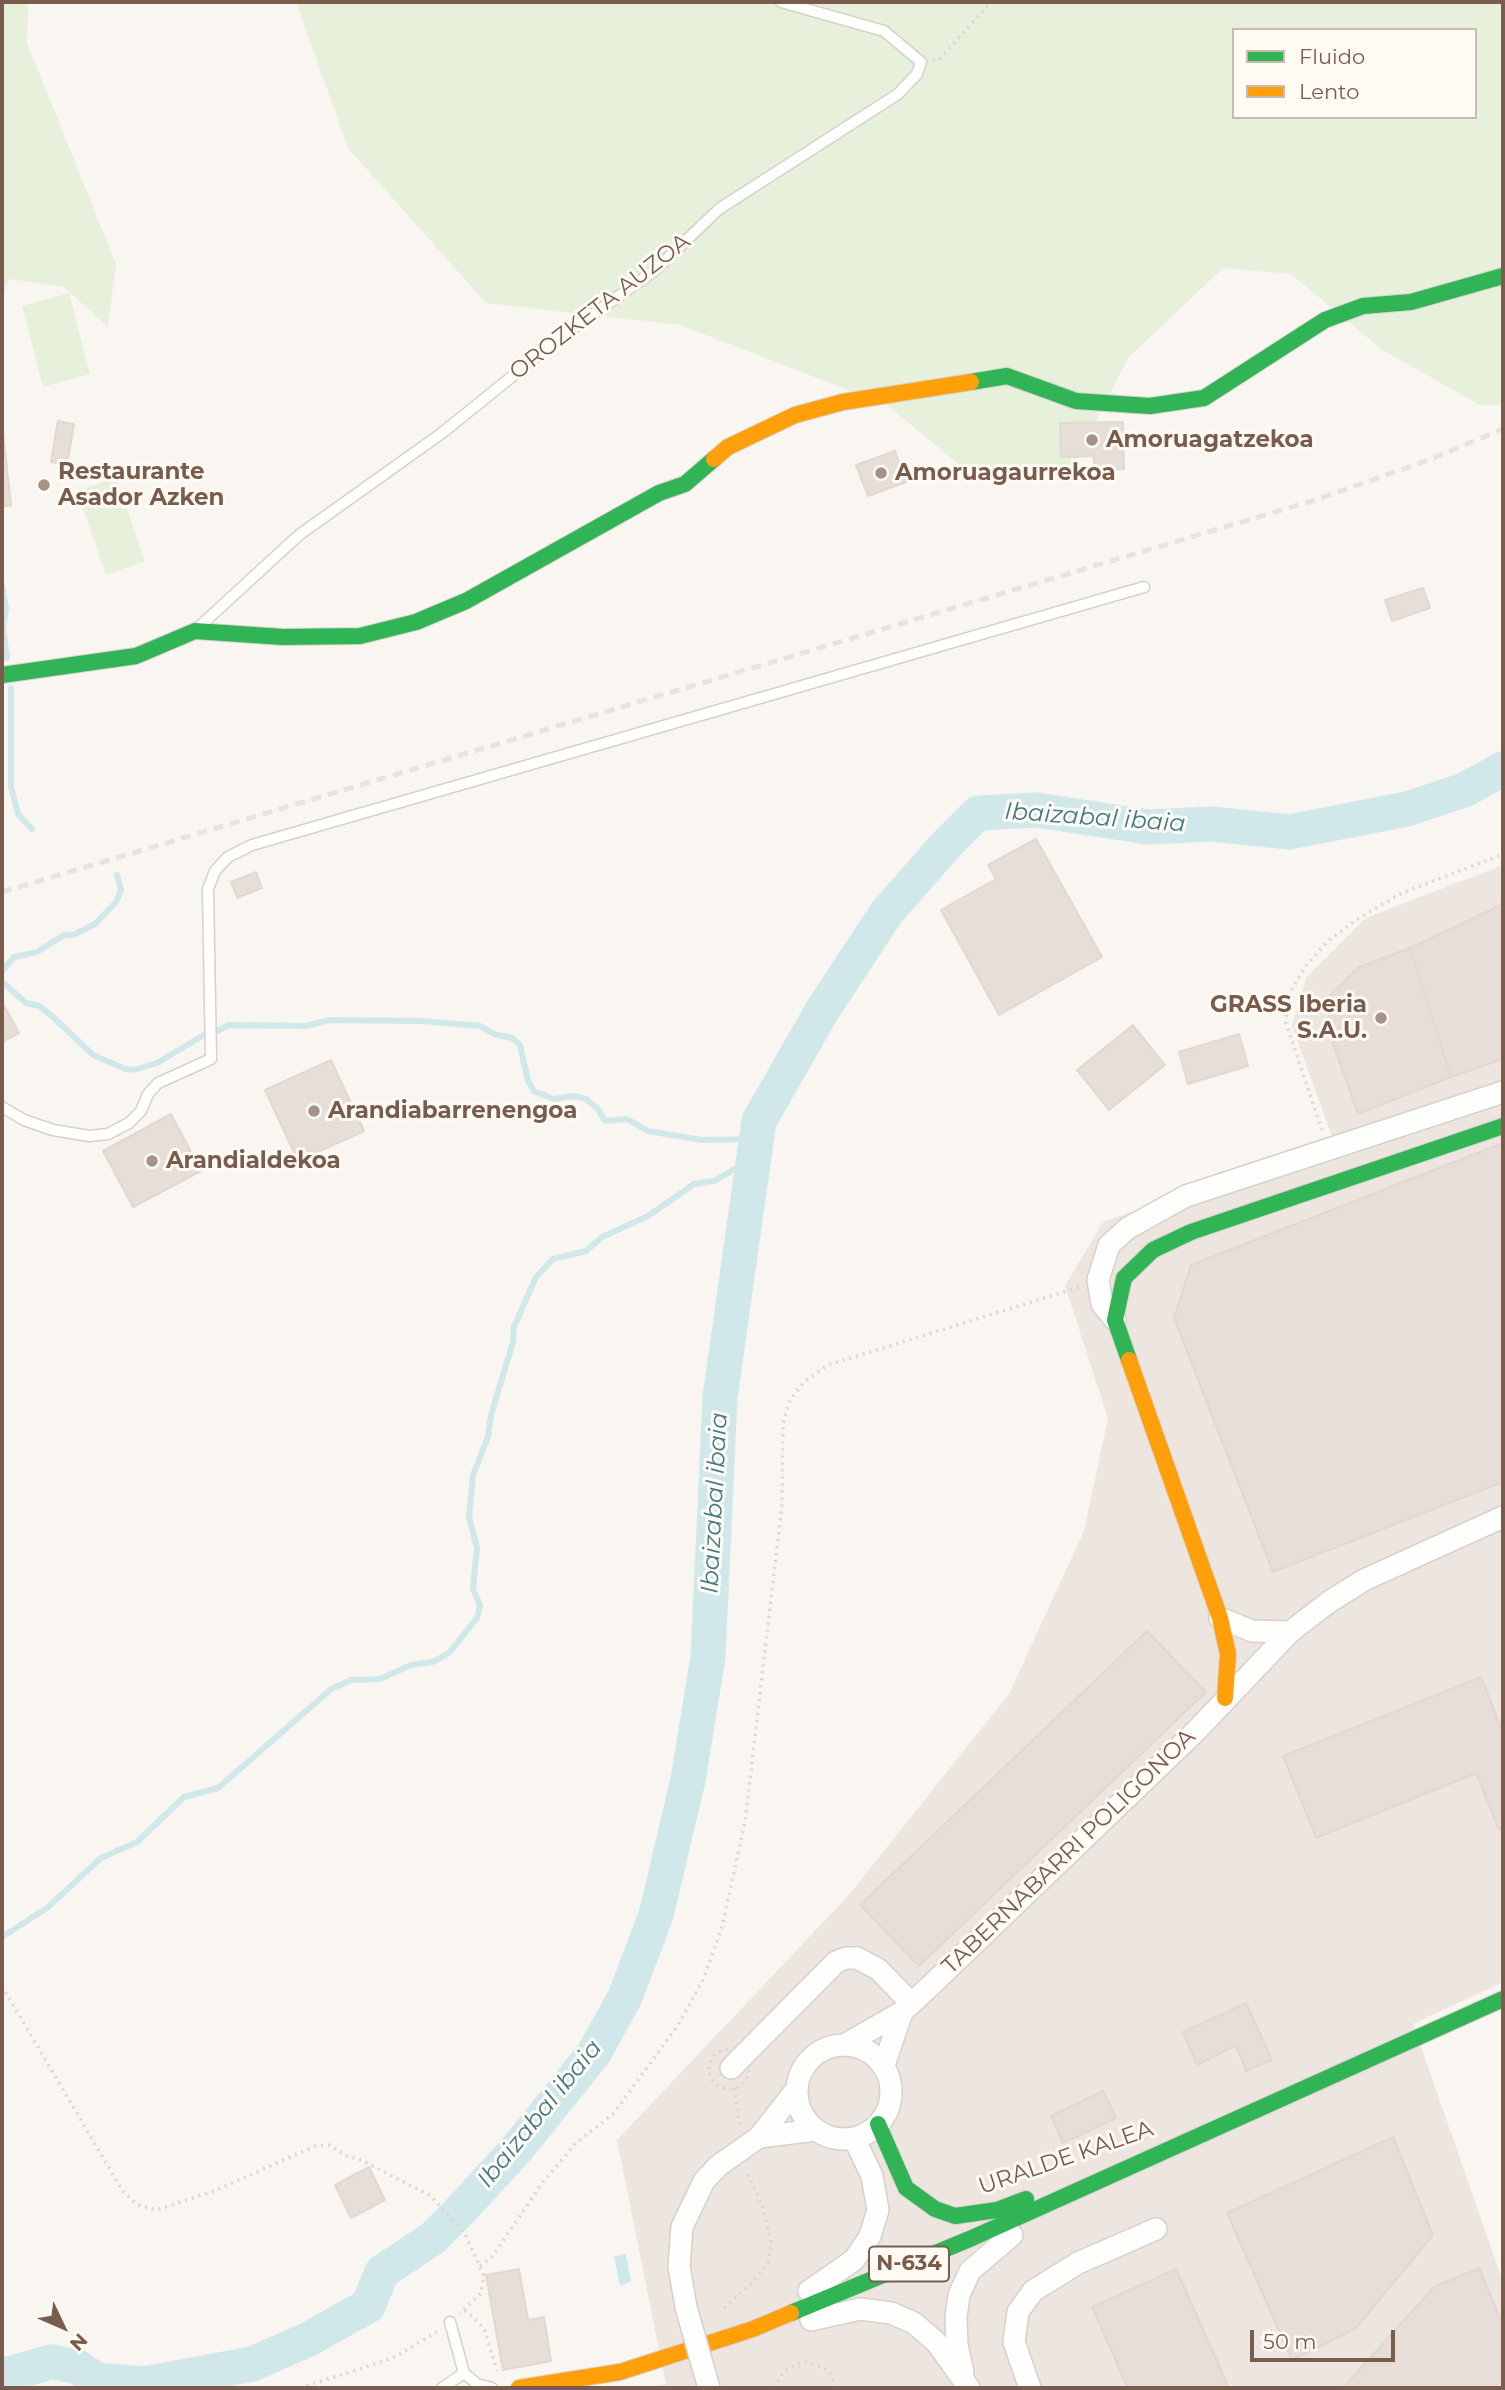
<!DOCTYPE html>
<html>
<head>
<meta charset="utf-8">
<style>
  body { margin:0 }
  #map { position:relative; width:1505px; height:2390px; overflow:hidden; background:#f9f5f0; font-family:Montserrat,sans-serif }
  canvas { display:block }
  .frame { position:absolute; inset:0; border:4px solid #7a5c4d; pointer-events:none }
  .legend { position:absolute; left:1232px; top:28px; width:245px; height:91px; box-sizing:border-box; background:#fffaf3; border:2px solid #cabbb1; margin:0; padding:9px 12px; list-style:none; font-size:21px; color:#7a5c4d }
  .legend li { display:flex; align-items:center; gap:14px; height:35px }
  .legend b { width:35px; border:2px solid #cabbb1 }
  .north { position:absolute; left:28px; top:2292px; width:70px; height:70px; -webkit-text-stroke:5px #fffaf3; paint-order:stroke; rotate:134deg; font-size:19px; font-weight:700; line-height:28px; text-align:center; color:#7a5c4d }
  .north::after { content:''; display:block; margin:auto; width:24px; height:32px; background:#7a5c4d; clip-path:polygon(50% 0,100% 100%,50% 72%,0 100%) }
  .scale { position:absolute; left:1250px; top:2330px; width:145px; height:32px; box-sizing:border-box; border:4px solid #7a5c4d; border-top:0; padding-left:9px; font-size:21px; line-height:24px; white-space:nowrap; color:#7a5c4d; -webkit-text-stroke:5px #fffaf3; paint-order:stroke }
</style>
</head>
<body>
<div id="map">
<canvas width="1505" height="2390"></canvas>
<div class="frame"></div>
<ul class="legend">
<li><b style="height:9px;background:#30b455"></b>Fluido</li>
<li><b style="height:9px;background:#ff9f0a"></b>Lento</li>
</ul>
<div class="north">N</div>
<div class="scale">50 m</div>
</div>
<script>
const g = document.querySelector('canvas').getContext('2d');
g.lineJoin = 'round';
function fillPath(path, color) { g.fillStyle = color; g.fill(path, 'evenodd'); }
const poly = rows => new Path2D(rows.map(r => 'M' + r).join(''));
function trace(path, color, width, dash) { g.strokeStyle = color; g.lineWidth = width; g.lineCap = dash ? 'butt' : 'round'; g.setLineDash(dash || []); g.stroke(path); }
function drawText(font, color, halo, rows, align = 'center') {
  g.font = font + ' Montserrat,sans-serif'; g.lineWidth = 6; g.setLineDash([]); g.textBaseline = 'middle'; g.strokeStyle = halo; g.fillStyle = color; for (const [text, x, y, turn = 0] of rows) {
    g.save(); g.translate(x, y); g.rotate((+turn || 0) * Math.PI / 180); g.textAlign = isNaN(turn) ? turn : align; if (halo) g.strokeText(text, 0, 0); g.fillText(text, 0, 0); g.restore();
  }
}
const industrial = poly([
  [1503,865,1503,1982,1413,2024,1503,2282,1503,2388,643,2388,666,2384,617,2140,848,1896,1009,1694,1084,1531,1108,1418,1065,1286,1103,1222,1334,1142,1292,1026,1306,978,1366,918]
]);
const green = poly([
  [2,2,28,2,27,43,116,264,108,327,64,287,9,279,2,301],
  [296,2,1503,2,1503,405,1480,405,1381,349,1291,274,1223,268,1128,358,1071,470,968,472,887,405,680,325,486,303,348,148],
  [1234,30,1475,30,1475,117,1234,117],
  [69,293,90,374,43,387,22,306],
  [116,478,145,561,106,575,77,491]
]);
const water = poly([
  [626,2254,631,2281,620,2286,614,2256]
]);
const stream = poly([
  [2,585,6,609,3,628,7,658],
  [11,688,11,787,18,814,32,829],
  [2,971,14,957,37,952,64,935,73,935,95,924,116,902,121,890,117,875],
  [2,982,26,1003,39,1006,52,1016,93,1055,125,1069,134,1070,157,1063,204,1035],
  [217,1031,229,1025,306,1026,330,1020,422,1021,480,1026,494,1034,512,1038,520,1045,528,1081,534,1091,553,1099,574,1096,586,1099,598,1109,605,1121,627,1119,648,1131,702,1140,757,1139],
  [2,1937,47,1908,101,1858,137,1842,184,1797,218,1788,330,1690,351,1680,380,1679,411,1665,433,1662,449,1653,477,1618,480,1605,473,1589,477,1548,469,1517,473,1475,488,1437,491,1415,513,1342,514,1327,536,1277,553,1259,586,1251,602,1237,648,1216,694,1184,714,1181,755,1157]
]);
const river = poly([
  [2,2376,51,2362,76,2366,97,2380,143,2384,252,2364,309,2339,368,2306,382,2272,433,2238,457,2214,516,2150,594,2053,625,1997,656,1915,688,1780,708,1657,720,1397,759,1121,823,1009,887,912,945,846,978,813,1037,810,1147,827,1212,824,1289,832,1407,809,1464,790,1503,769]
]);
const building = poly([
  [58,421,74,424,67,465,51,462,58,421],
  [1123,422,1124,469,1094,470,1094,456,1061,457,1060,423,1123,422],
  [2,424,11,505,2,507,2,424],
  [895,451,906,482,868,496,856,465,895,451],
  [1423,588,1430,608,1392,621,1385,600,1423,588],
  [1036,839,1102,957,999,1015,941,910,996,879,988,865,1036,839],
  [256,872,262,888,237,898,231,882,256,872],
  [1503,904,1503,1059,1451,1077,1410,948,1503,904],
  [1410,948,1451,1077,1358,1114,1331,1038,1327,998,1359,967,1410,948],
  [2,1002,19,1033,2,1042,2,1002],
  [1133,1025,1165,1065,1109,1110,1077,1070,1133,1025],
  [1239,1034,1248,1066,1188,1084,1179,1052,1239,1034],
  [331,1060,364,1131,298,1161,265,1090,331,1060],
  [171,1114,201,1171,133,1207,103,1151,171,1114],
  [1503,1143,1503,1482,1273,1572,1174,1318,1191,1265,1503,1143],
  [1147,1631,1206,1692,919,1966,860,1905,1147,1631],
  [1481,1677,1503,1733,1503,1828,1499,1830,1476,1773,1316,1838,1283,1756,1481,1677],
  [1246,2003,1272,2060,1246,2071,1236,2045,1197,2065,1183,2032,1246,2003],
  [1103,2091,1116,2118,1063,2143,1051,2116,1103,2091],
  [1393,2137,1433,2235,1355,2329,1292,2360,1227,2213,1393,2137],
  [369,2167,385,2200,351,2218,335,2185,369,2167],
  [1479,2268,1503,2325,1503,2388,1343,2388,1434,2287,1479,2268],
  [519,2269,528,2320,544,2317,551,2361,503,2370,486,2275,519,2269],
  [1176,2269,1229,2388,1128,2388,1092,2307,1176,2269]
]);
const path = poly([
  [933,60,939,60,991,2],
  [1322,1130,1286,1023,1287,998,1305,967,1328,941,1356,920,1400,894,1503,854],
  [2,1986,122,2190,136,2204,156,2210,214,2191,315,2146,329,2145,348,2157,359,2159,431,2196,465,2234,484,2276,481,2293,460,2314],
  '709 2069a20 20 0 1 1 40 0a20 20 0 1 1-40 0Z',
  [734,2088,740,2127],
  [480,2266,492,2257,543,2182,577,2142,614,2113,678,2025,703,1980,722,1927,745,1822,782,1505,783,1423,790,1400,804,1382,828,1365,1080,1287],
  [724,2308,752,2283,768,2262,771,2242,763,2207,746,2170],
  [465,2310,484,2328,497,2371],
  [300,2388,393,2358,437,2332],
  [775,2388,783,2372,801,2362,822,2366,830,2373,836,2388]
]);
const lane = poly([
  [200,626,299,535,442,433,561,337,654,271,719,209,898,94,917,74,921,62,884,31,781,2],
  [2,1107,24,1120,53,1130,89,1136,108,1134,129,1123,141,1111,148,1094,158,1083,211,1059,208,889,215,871,228,857,252,845,1144,587],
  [450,2322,464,2373,477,2384,492,2388],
  [442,2388,464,2373]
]);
const street = poly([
  [1115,1320,1102,1304,1098,1280,1109,1245,1128,1228,1186,1196,1503,1092],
  [1220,1618,1252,1631,1290,1632],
  [846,2044,902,2012,927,1989,1196,1731,1290,1632,1329,1602,1364,1580,1503,1517],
  '797 2092a47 47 0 1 1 94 0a47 47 0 1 1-94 0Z',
  [884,2065,902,2012],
  [731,2068,836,1962,846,1958,857,1958,878,1969,911,2003],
  [759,2137,796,2090],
  [809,2291,854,2260,870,2236,878,2210,872,2176,854,2138],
  [686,2307,679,2266,682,2227,704,2181,718,2166,759,2137,816,2130],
  [811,2320,860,2309,891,2313,914,2323,937,2343,969,2388],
  [963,2372,957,2345,956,2317,959,2295,970,2271,1012,2235],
  [1030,2388,1014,2342,1018,2312,1033,2291,1078,2263,1156,2229]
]);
const fast = poly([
  [971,382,1007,376,1076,401,1150,406,1204,398,1325,320,1363,306,1411,302,1503,276],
  [2,675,136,656,195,631,283,637,360,636,416,622,466,601,659,493,685,484,714,459],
  [1129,1360,1115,1320,1124,1278,1153,1250,1191,1232,1503,1126],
  [878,2124,906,2188,935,2209,955,2216,997,2210,1026,2199],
  [791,2313,972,2238,1503,1999]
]);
const slow = poly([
  [714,459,728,447,795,415,843,402,971,382],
  [1129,1360,1220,1618,1228,1654,1225,1698],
  [519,2388,620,2372,753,2329,791,2313]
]);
const rail = poly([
  [2,892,1315,500,1426,461,1503,429]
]);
const streetBridge = poly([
  [686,2307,709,2388]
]);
const markers = [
  [1092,440,7,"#a69286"],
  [881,473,7,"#a69286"],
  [44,485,7,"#a69286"],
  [1381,1018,7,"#a69286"],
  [314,1111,7,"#a69286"],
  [152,1161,7,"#a69286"]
];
const shields = [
  [909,2264,80]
];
const shieldNames = [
  ["N-634",909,2264]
];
const streetNames = [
  ["OROZKETA AUZOA",600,307,-38],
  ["TABERNABARRI POLIGONOA",1069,1852,-44],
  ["URALDE KALEA",1066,2158,-19]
];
const poiNames = [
  ["Amoruagatzekoa",1106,440],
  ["Restaurante",58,472],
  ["Asador Azken",58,498],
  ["Amoruagaurrekoa",895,473],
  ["GRASS Iberia",1367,1005,"right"],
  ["S.A.U.",1367,1031,"right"],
  ["Arandiabarrenengoa",328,1111],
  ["Arandialdekoa",166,1161]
];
const waterNames = [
  ["Ibaizabal ibaia",1095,818,4],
  ["Ibaizabal ibaia",715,1503,-87],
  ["Ibaizabal ibaia",540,2114,-51]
];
fillPath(industrial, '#ede5e0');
fillPath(green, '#e7f0db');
fillPath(water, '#d0e8ea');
trace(stream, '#d0e8ea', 6);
trace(river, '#d0e8ea', 35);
fillPath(building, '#e6ded7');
trace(building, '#e2d8d2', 2);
trace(lane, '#d7d1cb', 13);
trace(street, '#d7d1cb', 24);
trace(fast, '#d9d2cb', 18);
trace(slow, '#d9d2cb', 18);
trace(path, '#dcd5d0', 3.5, [2, 5]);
trace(lane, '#fefefd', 10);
trace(street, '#fefefd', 21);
trace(fast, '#30b455', 16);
trace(slow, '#ff9f0a', 16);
trace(rail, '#e6e3e7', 5, [10, 7]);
trace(streetBridge, '#d7d1cb', 24, []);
trace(streetBridge, '#fefefd', 21);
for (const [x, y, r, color] of markers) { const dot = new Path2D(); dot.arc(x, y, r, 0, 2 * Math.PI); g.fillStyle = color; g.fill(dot); trace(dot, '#fffaf3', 2.5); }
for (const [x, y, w] of shields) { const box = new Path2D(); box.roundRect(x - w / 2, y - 17.5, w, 35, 5); g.fillStyle = '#fffaf3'; g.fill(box); trace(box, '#7a5c4d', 2); }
drawText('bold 21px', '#7a5c4d', null, shieldNames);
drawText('23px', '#7a5c4d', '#fffaf3', streetNames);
drawText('bold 23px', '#7a5c4d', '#fffaf3', poiNames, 'left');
drawText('italic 24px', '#437c86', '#fffaf3', waterNames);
</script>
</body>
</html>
